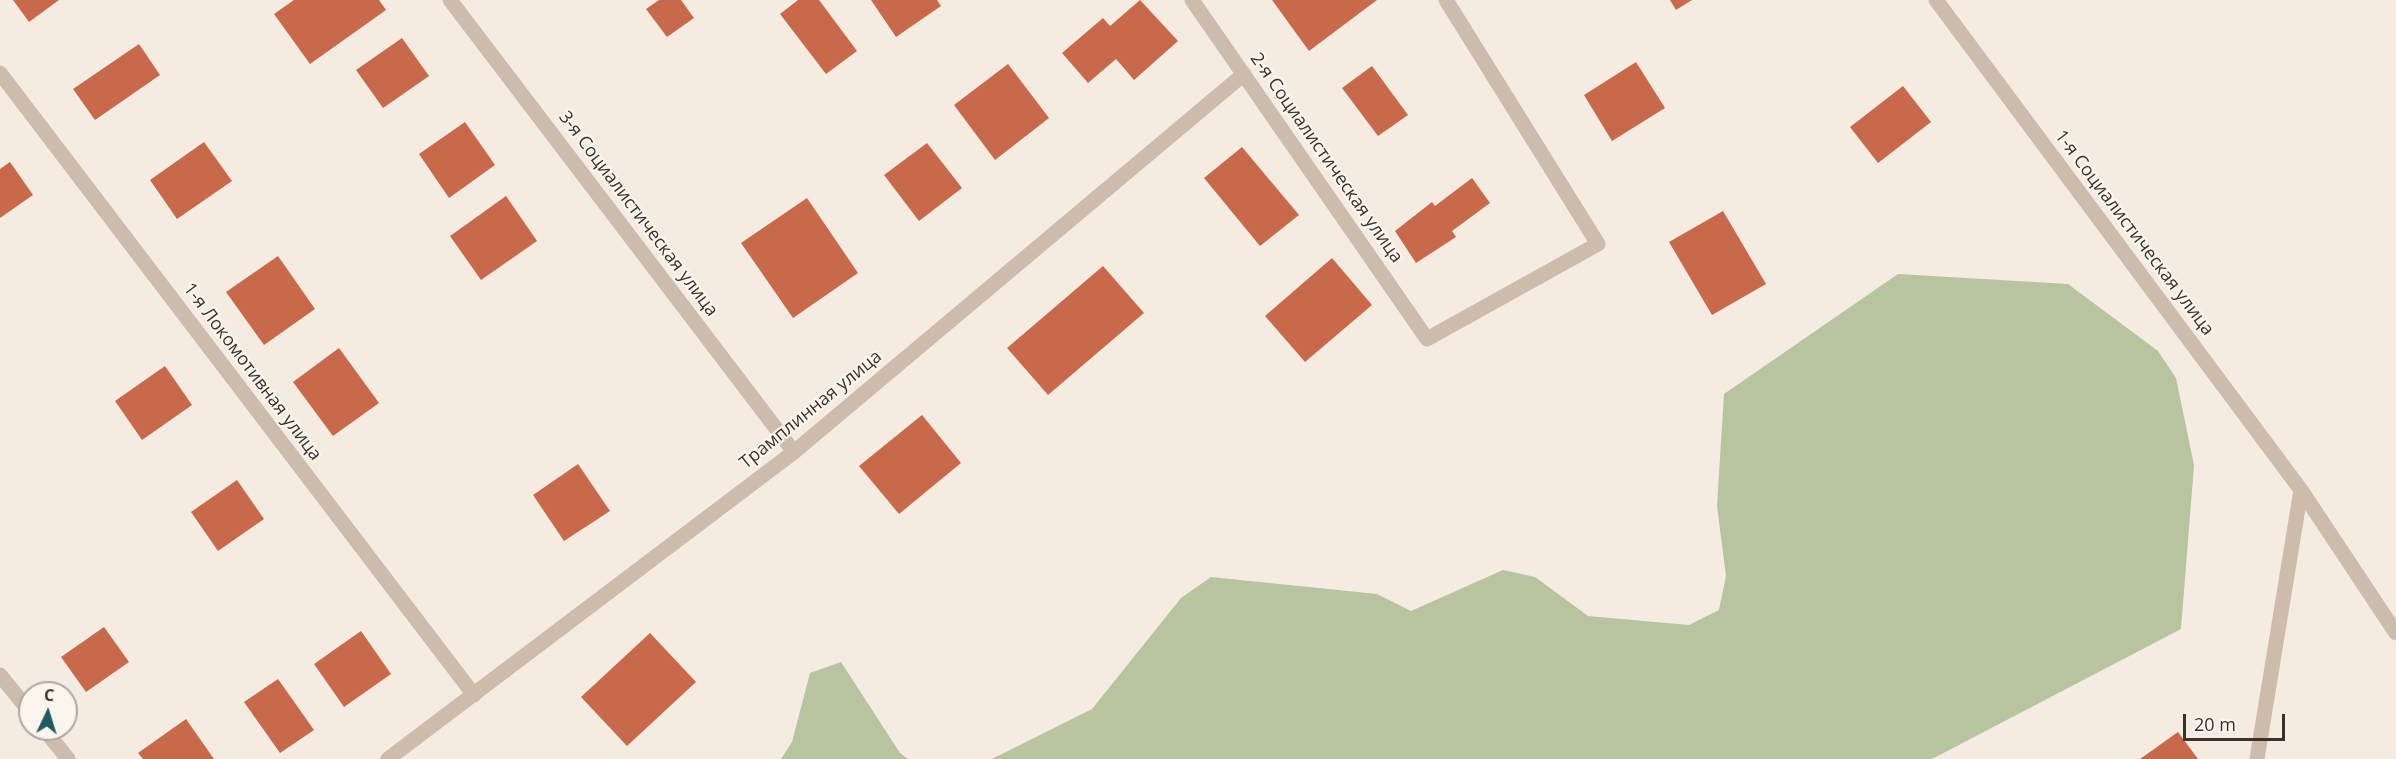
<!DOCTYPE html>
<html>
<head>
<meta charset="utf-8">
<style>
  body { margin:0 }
  #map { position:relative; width:2396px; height:759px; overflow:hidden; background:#f4ebe1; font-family:"Open Sans",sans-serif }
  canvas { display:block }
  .north { position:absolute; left:18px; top:681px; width:60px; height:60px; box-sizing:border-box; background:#fbf5ee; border:2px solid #aea6a0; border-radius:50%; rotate:4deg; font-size:16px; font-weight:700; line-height:24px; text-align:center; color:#3b302b }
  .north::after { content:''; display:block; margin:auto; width:21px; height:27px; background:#1f5a5e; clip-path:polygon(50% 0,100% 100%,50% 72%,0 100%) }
  .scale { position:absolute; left:2183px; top:714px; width:102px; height:27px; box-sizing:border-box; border:3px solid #3b302b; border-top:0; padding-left:8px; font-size:18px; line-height:21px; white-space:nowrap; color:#3b302b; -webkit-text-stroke:4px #fbf5ee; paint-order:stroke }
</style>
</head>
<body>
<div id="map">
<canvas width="2396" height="759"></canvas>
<div class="north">С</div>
<div class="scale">20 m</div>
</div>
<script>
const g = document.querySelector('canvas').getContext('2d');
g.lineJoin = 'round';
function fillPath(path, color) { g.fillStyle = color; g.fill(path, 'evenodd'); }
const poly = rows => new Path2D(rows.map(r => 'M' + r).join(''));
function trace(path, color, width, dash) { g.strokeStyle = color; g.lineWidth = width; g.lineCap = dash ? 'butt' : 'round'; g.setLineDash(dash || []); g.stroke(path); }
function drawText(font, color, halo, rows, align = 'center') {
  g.font = font + ' "Open Sans",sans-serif'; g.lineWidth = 4.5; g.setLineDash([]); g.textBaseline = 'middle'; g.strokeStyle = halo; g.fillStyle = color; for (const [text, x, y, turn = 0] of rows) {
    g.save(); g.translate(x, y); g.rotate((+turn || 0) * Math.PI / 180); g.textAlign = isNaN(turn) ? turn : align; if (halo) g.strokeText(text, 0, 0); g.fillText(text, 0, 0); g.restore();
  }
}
const green = poly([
  [1898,274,2068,284,2158,351,2176,378,2194,465,2181,629,1932,759,992,759,1092,709,1181,598,1211,577,1377,594,1411,611,1503,570,1535,577,1588,616,1689,625,1719,610,1726,576,1717,506,1724,394],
  [841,662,900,753,908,759,781,759,792,742,810,673]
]);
const building = poly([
  [13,0,59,0,29,22],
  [294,0,379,0,386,10,310,64,274,14],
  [659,0,681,0,694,18,667,37,646,9],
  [798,0,819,0,857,51,826,74,780,14],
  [871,0,937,0,941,6,896,37],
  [1140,0,1178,41,1134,80,1116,59,1088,83,1062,53,1103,18,1110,26],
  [1272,0,1377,0,1309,51],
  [1670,0,1692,0,1676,10],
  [402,38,429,76,383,108,356,70],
  [139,44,160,75,95,120,73,89],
  [1636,62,1665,108,1612,141,1584,95],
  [1008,64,1049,118,995,160,954,105],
  [1372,66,1408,115,1378,136,1342,88],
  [1903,86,1931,122,1878,163,1850,127],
  [465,122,495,165,449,198,419,154],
  [204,142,232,181,177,219,150,180],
  [927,143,962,188,919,221,884,175],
  [1242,147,1299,215,1260,246,1204,178],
  [10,162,33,195,0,218,0,169],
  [1472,178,1490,203,1452,231,1456,237,1416,263,1395,231,1432,202,1435,206],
  [506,196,537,241,481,280,450,236],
  [807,198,858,273,793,318,741,243],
  [1723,211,1766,284,1712,315,1669,242],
  [278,256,315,309,264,345,226,292],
  [1332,258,1372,305,1305,362,1265,316],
  [1103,266,1144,313,1048,395,1007,348],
  [339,348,379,403,333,436,293,382],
  [165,366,192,405,142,440,115,401],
  [922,415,961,463,899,514,859,466],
  [578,464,610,511,564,541,533,495],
  [237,480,264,519,218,551,191,512],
  [104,627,129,662,86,692,61,657],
  [361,631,391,674,344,707,314,664],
  [650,633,696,682,627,746,581,697],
  [278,679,314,730,280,753,244,702],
  [186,719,214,759,143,759,138,753],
  [2178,732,2198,759,2140,759]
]);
const minor = poly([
  [450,0,794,452],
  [1192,0,1427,339,1598,244,1446,0],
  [1936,0,2301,490,2396,633],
  [0,73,474,695],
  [0,675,30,712],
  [44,729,68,759],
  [388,759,794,452,1244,74],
  [2257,759,2301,490]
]);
const streetNames = [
  ["2-я Социалистическая улица",1326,158,55],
  ["3-я Социалистическая улица",638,214,53],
  ["1-я Социалистическая улица",2134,233,53],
  ["1-я Локомотивная улица",252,372,53],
  ["Трамплинная улица",811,410,-39]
];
fillPath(green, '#b8c4a0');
fillPath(building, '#c8694b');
trace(minor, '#cdbbac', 15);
drawText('18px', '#3b302b', '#fbf5ee', streetNames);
</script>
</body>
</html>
